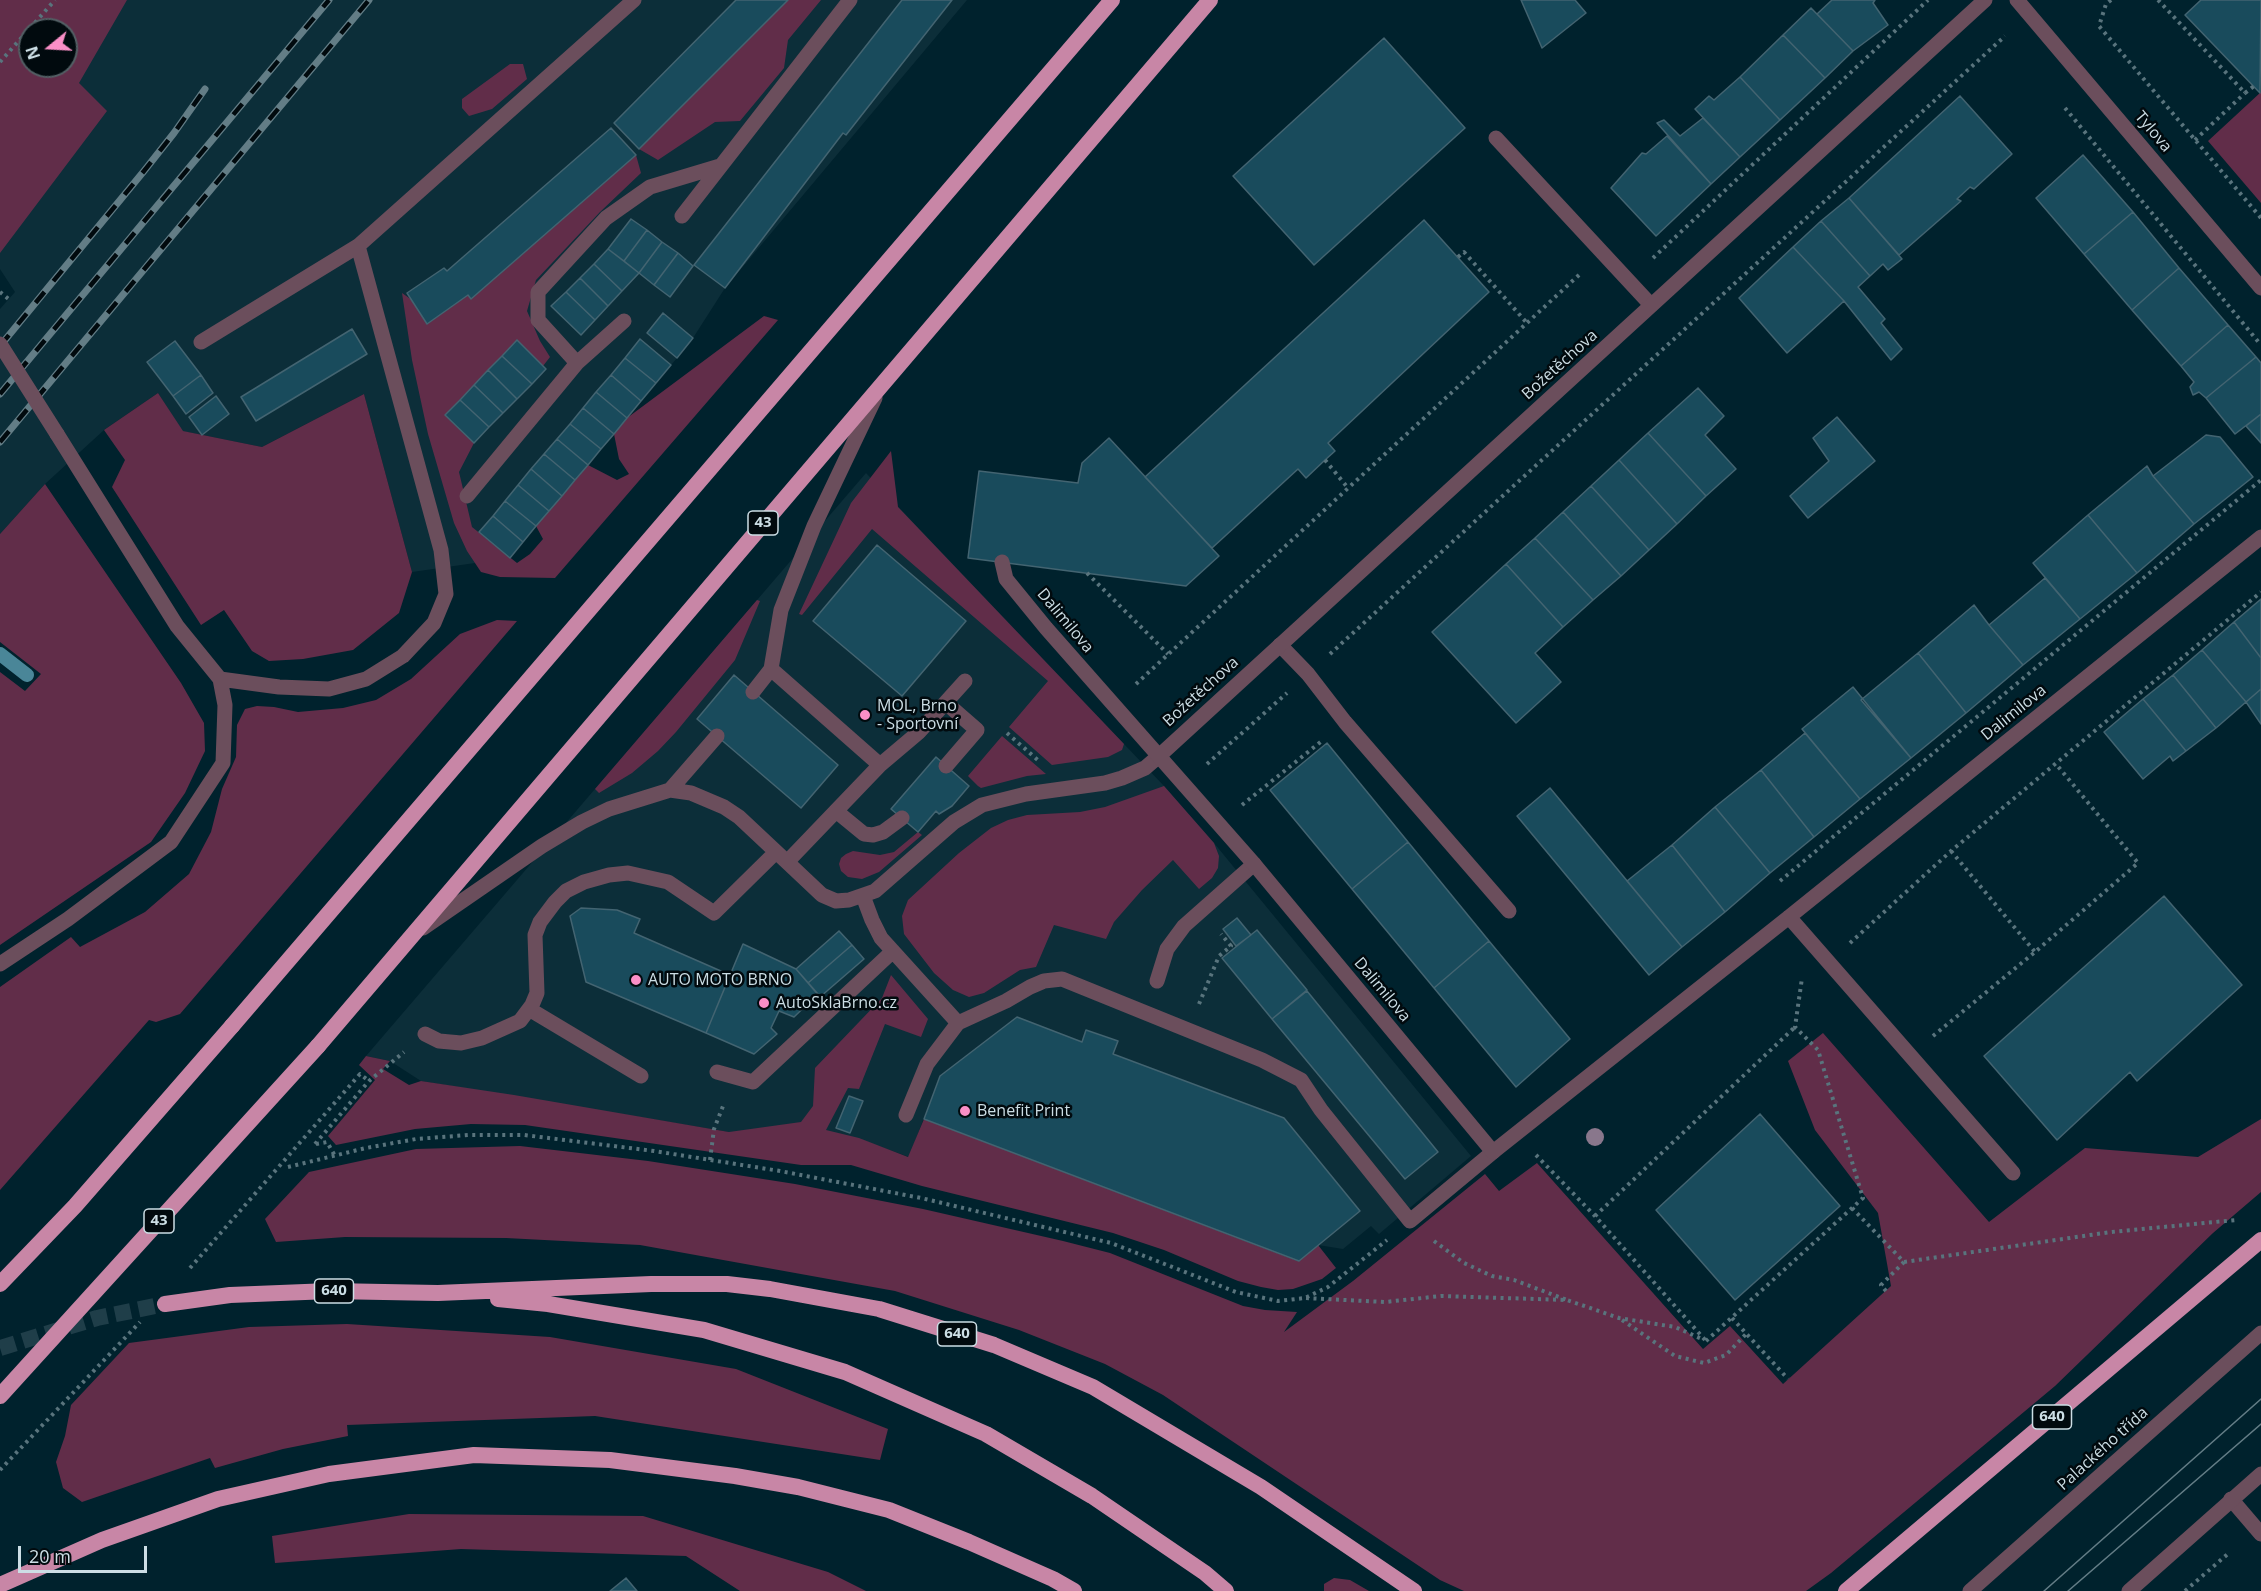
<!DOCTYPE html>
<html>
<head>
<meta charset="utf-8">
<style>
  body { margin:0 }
  #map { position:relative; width:2261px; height:1591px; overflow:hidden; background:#00222d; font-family:"Open Sans",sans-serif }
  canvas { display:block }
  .north { position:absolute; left:18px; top:18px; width:60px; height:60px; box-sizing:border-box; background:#010a0e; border:2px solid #525f64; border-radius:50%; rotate:252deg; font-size:16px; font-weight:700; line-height:24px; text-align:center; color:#ccdee5 }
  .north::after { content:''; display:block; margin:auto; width:21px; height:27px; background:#fa8fc7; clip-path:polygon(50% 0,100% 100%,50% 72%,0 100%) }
  .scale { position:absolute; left:18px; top:1546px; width:129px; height:27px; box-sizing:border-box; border:3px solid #ccdee5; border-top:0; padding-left:8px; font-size:18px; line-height:21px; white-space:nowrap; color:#ccdee5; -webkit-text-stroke:4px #010a0e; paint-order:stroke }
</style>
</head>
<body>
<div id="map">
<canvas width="2261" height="1591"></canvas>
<div class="north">N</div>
<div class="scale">20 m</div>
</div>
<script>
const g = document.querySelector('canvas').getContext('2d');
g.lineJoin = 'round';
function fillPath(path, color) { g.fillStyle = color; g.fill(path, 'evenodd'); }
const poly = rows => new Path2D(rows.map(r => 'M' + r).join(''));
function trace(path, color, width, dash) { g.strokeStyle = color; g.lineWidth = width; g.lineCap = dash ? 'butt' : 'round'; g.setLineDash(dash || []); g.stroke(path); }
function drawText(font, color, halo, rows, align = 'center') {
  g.font = font + ' "Open Sans",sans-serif'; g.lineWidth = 5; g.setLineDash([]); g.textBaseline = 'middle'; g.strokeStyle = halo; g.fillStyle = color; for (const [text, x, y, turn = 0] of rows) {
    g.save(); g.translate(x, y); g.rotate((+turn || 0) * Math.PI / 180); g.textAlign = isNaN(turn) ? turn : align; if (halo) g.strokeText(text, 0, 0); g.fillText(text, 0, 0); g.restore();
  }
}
const built = poly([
  [89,0,967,0,725,288,693,338,677,358,510,558,412,572,364,394,262,447,182,431,158,393,104,430,45,484,0,534,0,309,15,292,0,269,0,105,66,66,66,30],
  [866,473,1164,786,1214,843,1471,1156,1379,1234,1371,1226,1343,1249,1318,1245,1360,1211,1284,1118,1113,1054,1118,1041,1087,1030,1082,1042,1017,1018,940,1076,909,1157,859,1139,729,1132,421,1081,390,1061,366,1056]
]);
const green = poly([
  [0,0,127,0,79,83,107,111,0,253],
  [30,30,66,30,66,66,30,66],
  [788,0,821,0,788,40,784,68,740,121,715,122,658,160,639,149],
  [510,64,523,64,527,79,492,109,469,116,462,108,462,99],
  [2261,92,2261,203,2208,141],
  [636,155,641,173,600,212,536,280,527,311,540,341,550,357,543,366,517,341,445,415,474,443,459,472,472,527,517,563,530,554,543,539,536,526,588,465,617,480,629,474,619,459,614,434,627,418,764,316,778,320,555,578,500,577,481,572,467,551,454,523,428,434,412,360,402,293,412,300,427,323,468,295,471,299],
  [158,393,183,431,262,447,364,394,412,572,399,613,353,650,303,659,269,661,252,651,224,610,201,625,112,487,125,460,104,430],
  [891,451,898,507,1124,744,1122,750,1108,757,1052,765,1009,727,1048,681,872,529,802,615,799,614,851,503],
  [45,484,181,683,204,723,205,751,185,793,151,842,0,945,0,672,25,691,41,674,0,642,0,534],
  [757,600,760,601,735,660,676,732,658,751,632,773,599,793,595,789],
  [497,620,517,621,180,1014,156,1022,149,1020,0,1190,0,987,71,937,80,947,145,912,189,874,211,832,222,789,236,757,237,725,245,709,257,706,274,707,298,712,343,708,376,700,411,679,460,634],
  [1002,736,1046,774,1027,776,981,788,978,786,968,776],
  [1164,786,1214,843,1219,856,1218,868,1212,878,1199,889,1173,860,1142,890,1114,922,1106,939,1054,925,1036,967,1020,970,984,993,969,997,953,990,934,973,904,934,902,916,908,900,959,853,991,828,1008,820,1027,815,1080,812,1105,807],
  [918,832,922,835,879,872,862,879,848,877,841,871,839,864,841,858,846,854,853,851,880,855,894,852],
  [891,975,928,1019,921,1037,885,1024,859,1089,848,1088,826,1130,859,1138,908,1157,924,1119,1298,1261,1318,1245,1336,1268,1322,1279,1293,1289,1278,1290,1261,1287,1238,1281,1164,1250,1113,1233,922,1186,851,1165,801,1165,525,1125,471,1124,415,1129,336,1145,328,1136,375,1080,359,1065,366,1056,390,1061,383,1069,409,1085,421,1081,514,1095,729,1132,801,1122,813,1106,815,1068,882,998],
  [1823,1033,1989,1222,2085,1148,2198,1157,2261,1119,2261,1192,2213,1233,2055,1386,1831,1573,1806,1591,1464,1591,1440,1580,1163,1395,1105,1364,1019,1330,895,1291,640,1245,506,1238,345,1237,276,1242,265,1219,309,1172,416,1149,520,1146,648,1161,795,1184,923,1209,1063,1241,1110,1253,1243,1306,1265,1310,1297,1312,1284,1332,1353,1281,1485,1174,1499,1191,1537,1163,1703,1349,1730,1326,1783,1384,1891,1286,1878,1213,1815,1130,1788,1061],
  [347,1324,550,1337,736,1369,888,1429,880,1460,595,1416,347,1425,348,1436,283,1449,215,1468,210,1458,82,1502,63,1488,56,1462,65,1436,71,1405,129,1343,249,1327],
  [409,1514,643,1516,828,1572,866,1591,740,1591,686,1556,461,1549,275,1563,272,1536],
  [1334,1578,1350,1580,1369,1591,1324,1591,1324,1584]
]);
const stream = poly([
  [0,654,27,675]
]);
const building = poly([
  [736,0,788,0,639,149,614,123,736,0],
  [902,0,952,0,846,135,843,133,725,288,694,265,902,0],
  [1521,0,1575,0,1586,13,1542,48,1521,0],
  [1832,0,1875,0,1873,3,1888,25,1853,51,1817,14,1832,0],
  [2201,0,2261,0,2260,93,2185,15,2201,0],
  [1811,8,1853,51,1825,78,1783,35,1811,8],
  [1783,35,1825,78,1780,120,1740,77,1783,35],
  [1384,38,1465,128,1314,265,1233,176,1384,38],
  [1740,77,1780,120,1740,157,1695,109,1709,96,1714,100,1740,77],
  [1960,96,2012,154,1974,189,1970,187,1957,199,1961,201,1899,255,1849,198,1960,96],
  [1703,118,1740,157,1711,184,1657,123,1664,120,1680,136,1703,118],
  [611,128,636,155,471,299,468,295,427,324,407,293,444,268,447,271,611,128],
  [1667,136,1711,184,1656,236,1611,188,1642,153,1646,154,1667,136],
  [2083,155,2133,212,2084,254,2036,198,2083,155],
  [1849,198,1902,259,1888,270,1883,264,1870,276,1821,221,1849,198],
  [2133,212,2179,268,2132,310,2084,254,2133,212],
  [631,219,647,230,624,261,608,249,631,219],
  [1424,220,1489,292,1328,443,1335,451,1325,460,1306,478,1298,469,1212,548,1145,477,1424,220],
  [1821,221,1870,276,1858,287,1885,319,1881,323,1902,349,1891,360,1844,301,1793,247,1821,221],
  [647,230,662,242,639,273,624,261,647,230],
  [662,242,678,253,654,285,639,273,662,242],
  [1793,247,1844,301,1787,353,1739,298,1793,247],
  [608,249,639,273,622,291,594,264,608,249],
  [678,253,693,266,670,297,654,285,678,253],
  [594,264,622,291,608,306,580,278,594,264],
  [2179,268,2228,325,2181,366,2132,310,2179,268],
  [580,278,608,306,595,320,566,292,580,278],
  [566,292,595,320,581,335,551,306,566,292],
  [663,313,693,338,677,358,647,333,663,313],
  [2228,325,2256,357,2206,398,2199,392,2193,395,2190,387,2194,382,2181,366,2228,325],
  [352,329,367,354,256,421,241,397,352,329],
  [640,339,671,365,656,383,625,358,640,339],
  [517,340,546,369,532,384,502,356,517,340],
  [175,341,201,375,173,396,147,362,175,341],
  [502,356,532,384,517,399,488,370,502,356],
  [2256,357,2261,363,2261,414,2235,434,2206,398,2256,357],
  [625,358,656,383,641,401,611,375,625,358],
  [488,370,517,399,503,413,474,385,488,370],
  [201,375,213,393,186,414,173,396,201,375],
  [611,375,641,401,627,418,596,392,611,375],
  [474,385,503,413,489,427,460,400,474,385],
  [1698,388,1724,416,1705,435,1736,469,1706,496,1648,433,1698,388],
  [596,392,627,418,614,434,583,408,596,392],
  [216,396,229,414,202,435,189,417,216,396],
  [460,400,489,427,474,443,445,415,460,400],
  [583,408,614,434,601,449,570,424,583,408],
  [2261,414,2261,443,2246,426,2261,414],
  [1837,417,1875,461,1808,518,1790,496,1829,461,1813,438,1837,417],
  [570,424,601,449,588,465,557,439,570,424],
  [1648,433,1706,496,1677,524,1619,460,1648,433],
  [2206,435,2220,437,2253,477,2194,524,2153,476,2206,435],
  [1109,438,1219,556,1186,586,968,558,979,471,1078,483,1082,463,1109,438],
  [557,439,588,465,575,480,544,454,557,439],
  [544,454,575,480,562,496,531,469,544,454],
  [1619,460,1677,524,1649,550,1591,486,1619,460],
  [2147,466,2153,476,2194,524,2137,573,2088,515,2147,466],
  [531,469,562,496,549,511,518,485,531,469],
  [518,485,549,511,536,526,505,501,518,485],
  [1591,486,1649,550,1621,576,1563,512,1591,486],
  [505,501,536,526,523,542,493,516,505,501],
  [1563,512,1621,576,1593,600,1535,538,1563,512],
  [2088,515,2137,573,2080,619,2033,563,2088,515],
  [493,516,523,542,510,558,479,532,493,516],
  [1535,538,1593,600,1563,627,1506,564,1535,538],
  [877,545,966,621,902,696,813,621,877,545],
  [1506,564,1563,627,1535,653,1561,682,1516,723,1432,632,1506,564],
  [2045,578,2080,619,2023,665,1989,625,2045,578],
  [2261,599,2261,658,2234,622,2261,599],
  [1974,605,1989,625,2023,665,1966,713,1918,653,1974,605],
  [2234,622,2261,658,2261,689,2246,702,2202,650,2234,622],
  [2202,650,2246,702,2216,728,2173,675,2202,650],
  [1918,653,1966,713,1911,758,1861,700,1918,653],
  [734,675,838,765,801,808,697,719,734,675],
  [2173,675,2216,728,2186,751,2143,699,2173,675],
  [1853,687,1911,758,1860,799,1802,729,1853,687],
  [2261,689,2261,724,2246,702,2261,689],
  [2143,699,2186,751,2173,761,2170,756,2143,779,2104,732,2143,699],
  [1805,733,1860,799,1814,837,1761,770,1805,733],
  [1327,743,1408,842,1352,889,1270,790,1327,743],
  [936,757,969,786,952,806,939,814,936,811,918,832,891,809,936,757],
  [1761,770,1814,837,1770,873,1715,807,1761,770],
  [1550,788,1682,947,1649,975,1517,816,1550,788],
  [1715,807,1770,873,1725,912,1672,845,1715,807],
  [1408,842,1489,941,1434,988,1352,889,1408,842],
  [1672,845,1725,912,1682,947,1627,881,1672,845],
  [2164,896,2242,985,2137,1081,2130,1072,2057,1140,1984,1056,2164,896],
  [581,908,617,910,640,919,634,933,730,975,706,1033,586,982,570,916,581,908],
  [1237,918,1251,935,1236,946,1223,929,1237,918],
  [1257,930,1307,990,1272,1019,1222,958,1257,930],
  [839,931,852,945,808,983,796,969,839,931],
  [1489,941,1570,1039,1516,1087,1434,988,1489,941],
  [743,944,796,969,818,994,794,1017,779,1011,771,1028,777,1034,754,1054,706,1033,743,944],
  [852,945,864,959,820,997,808,983,852,945],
  [1307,991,1438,1152,1405,1179,1272,1019,1307,991],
  [1017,1017,1082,1042,1086,1030,1118,1041,1113,1054,1284,1118,1360,1211,1299,1261,924,1119,940,1076,1017,1017],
  [849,1096,863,1101,850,1133,836,1128,849,1096],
  [1760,1114,1840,1206,1735,1300,1656,1210,1760,1114],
  [626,1578,637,1591,610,1591,626,1578]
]);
const trunkTunnel = poly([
  [0,1348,97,1318,165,1304]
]);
const path = poly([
  [2111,0,2106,4,2099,26,2261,218],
  [2158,0,2245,93,2254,86],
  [0,62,55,0],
  [2065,108,2261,345],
  [2195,140,2245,93],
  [1458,257,1464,252,1527,323],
  [1653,258,1928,0],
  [0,292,11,301],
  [1325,460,1348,488],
  [1087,573,1168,654],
  [1330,654,2005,36],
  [1136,684,1580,274],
  [1007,733,1040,762],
  [1207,764,1287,693],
  [1242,805,1323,740],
  [1951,851,2035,952],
  [1780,881,2261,480],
  [1850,943,1951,851,2261,592],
  [1199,1004,1219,956,1231,946,1221,934],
  [1933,1036,2035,952,2138,863,2056,764],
  [315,1144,369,1081,404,1052],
  [316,1144,327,1142,335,1156],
  [1536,1155,1595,1216,1706,1341],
  [710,1160,714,1129,723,1106],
  [288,1167,366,1148,416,1139,468,1135,524,1135,654,1151,780,1171,921,1198,1111,1243,1236,1292,1278,1301,1305,1298,1328,1287,1387,1240],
  [1852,1208,1904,1262,2111,1232,2236,1220],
  [1595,1216,1795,1027],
  [1434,1241,1464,1263,1492,1276,1514,1280,1567,1300],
  [190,1268,360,1074,369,1081],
  [1886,1291,1881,1285,1904,1262],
  [1306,1298,1385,1302,1441,1296,1567,1300,1619,1318,1675,1327,1702,1339],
  [1732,1318,1788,1379],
  [1622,1320,1675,1356,1704,1363,1726,1355,1746,1334],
  [1706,1341,1863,1198,1818,1050,1795,1027,1802,978],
  [0,1470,140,1322],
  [2185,1591,2230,1552]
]);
const service = poly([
  [1496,138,1651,305],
  [682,216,850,0],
  [201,342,358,246,634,0],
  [577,363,538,320,538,292,606,218,650,187,720,166],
  [467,496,577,363,624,321],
  [1280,645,1308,674,1345,722,1509,911],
  [220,679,279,687,329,689,366,679,403,656,434,623,446,594,441,550,358,246],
  [753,692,771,669,781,610,814,526,875,398],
  [946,703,977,730,946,766],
  [880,765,919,732,965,681],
  [670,790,691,793,724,807,739,817,787,862,880,765,771,669],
  [836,811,864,834,873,835,883,832,902,818],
  [787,862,822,895,836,901,849,900,875,891,954,822,982,805,1026,794,1105,783,1122,778,1145,768,1159,756],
  [863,896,872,920,881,938,958,1023],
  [423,928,542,846,582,822,609,809,670,790,717,736],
  [0,964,68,919,171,842,223,763,225,705,220,679,177,626,57,434],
  [1157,981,1167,949,1184,926,1254,864],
  [529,1009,641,1076],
  [425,1034,439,1041,461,1043,482,1038,520,1021,532,1005,537,993,535,935,540,922,555,902,566,891,584,882,609,875,628,873,668,882,714,913,776,852],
  [717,1072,753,1082,893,951],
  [906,1115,927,1064,958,1023,1006,1001,1030,987,1044,981,1062,979,1262,1060,1301,1080,1321,1110,1410,1221,1493,1152]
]);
const minor = poly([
  [2017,0,2261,288],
  [1002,562,1006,579,1046,628,1254,864,1493,1152,1789,917,2261,537],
  [1159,756,1985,0],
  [1789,917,2013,1173],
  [2231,1499,2261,1534]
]);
const tertiary = poly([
  [1970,1591,2261,1333],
  [2129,1591,2261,1474]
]);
const trunk = poly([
  [232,1026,1112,0],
  [318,1046,1210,0],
  [498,1299,548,1304,704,1330,845,1372,986,1434,1092,1496,1205,1573,1226,1591],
  [165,1304,230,1295,330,1291,438,1293,651,1284,727,1284,770,1289,879,1309,994,1345,1093,1387,1261,1487,1414,1591],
  [0,1585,102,1540,218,1499,329,1474,474,1455,610,1460,735,1476,798,1487,889,1510,969,1542,1053,1579,1074,1591],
  [1846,1591,2261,1240]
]);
const tram = poly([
  [2044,1591,2261,1399],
  [2068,1591,2261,1424]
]);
const rail = poly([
  [0,346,144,171,174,133,205,89],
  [0,394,329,0],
  [0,442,369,0]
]);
const serviceBridge = poly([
  [0,344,57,434]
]);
const trunkBridge = poly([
  [0,1284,75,1206,232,1026],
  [0,1396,318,1046]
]);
const trees = [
  [1595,1137]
];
const markers = [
  [865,715,6,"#fa8fc7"],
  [636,980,6,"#fa8fc7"],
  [764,1003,6,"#fa8fc7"],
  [965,1111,6,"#fa8fc7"]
];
const shields = [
  [763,523,30],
  [159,1221,30],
  [334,1291,39],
  [957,1334,39],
  [2052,1417,39]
];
const shieldNames = [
  ["43",763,523],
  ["43",159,1221],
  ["640",334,1291],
  ["640",957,1334],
  ["640",2052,1417]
];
const streetNames = [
  ["Tylova",2153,132,50],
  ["Božetěchova",1560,365,-42],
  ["Dalimilova",1065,621,50],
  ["Božetěchova",1201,692,-42],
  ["Dalimilova",2014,713,-39],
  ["Dalimilova",1382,990,50],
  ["Palackého třída",2103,1449,-42]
];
const poiNames = [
  ["MOL, Brno",877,706],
  ["- Sportovní",877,724],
  ["AUTO MOTO BRNO",648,980],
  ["AutoSklaBrno.cz",776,1003],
  ["Benefit Print",977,1111]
];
fillPath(built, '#0c2e39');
fillPath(green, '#612d49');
trace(stream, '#4a8698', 14);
fillPath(building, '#194b5c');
trace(building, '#436471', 1.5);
trace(trunkTunnel, '#1f3e49', 16, [16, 8]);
trace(path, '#59747d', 4, [3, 4.5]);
trace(service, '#6b4e5c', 15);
trace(minor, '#6b4e5c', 15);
trace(tertiary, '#6b4e5c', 15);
trace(trunk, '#c886a6', 16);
trace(tram, '#637d86', 1.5);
trace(rail, '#637d86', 7);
trace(rail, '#010a0e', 4.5, [14]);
trace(serviceBridge, '#6b4e5c', 15);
trace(trunkBridge, '#c886a6', 16);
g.fillStyle = '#89778c';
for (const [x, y] of trees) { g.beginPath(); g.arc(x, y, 9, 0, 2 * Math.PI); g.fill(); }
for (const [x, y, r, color] of markers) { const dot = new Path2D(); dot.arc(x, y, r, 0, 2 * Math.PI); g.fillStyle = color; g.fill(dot); trace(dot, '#010a0e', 2); }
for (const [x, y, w] of shields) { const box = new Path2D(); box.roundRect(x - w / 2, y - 12, w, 24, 4.5); g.fillStyle = '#010a0e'; g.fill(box); trace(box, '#ccdee5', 1.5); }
drawText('bold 15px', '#ccdee5', null, shieldNames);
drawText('16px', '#ccdee5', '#010a0e', streetNames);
drawText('16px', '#ccdee5', '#010a0e', poiNames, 'left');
</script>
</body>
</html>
